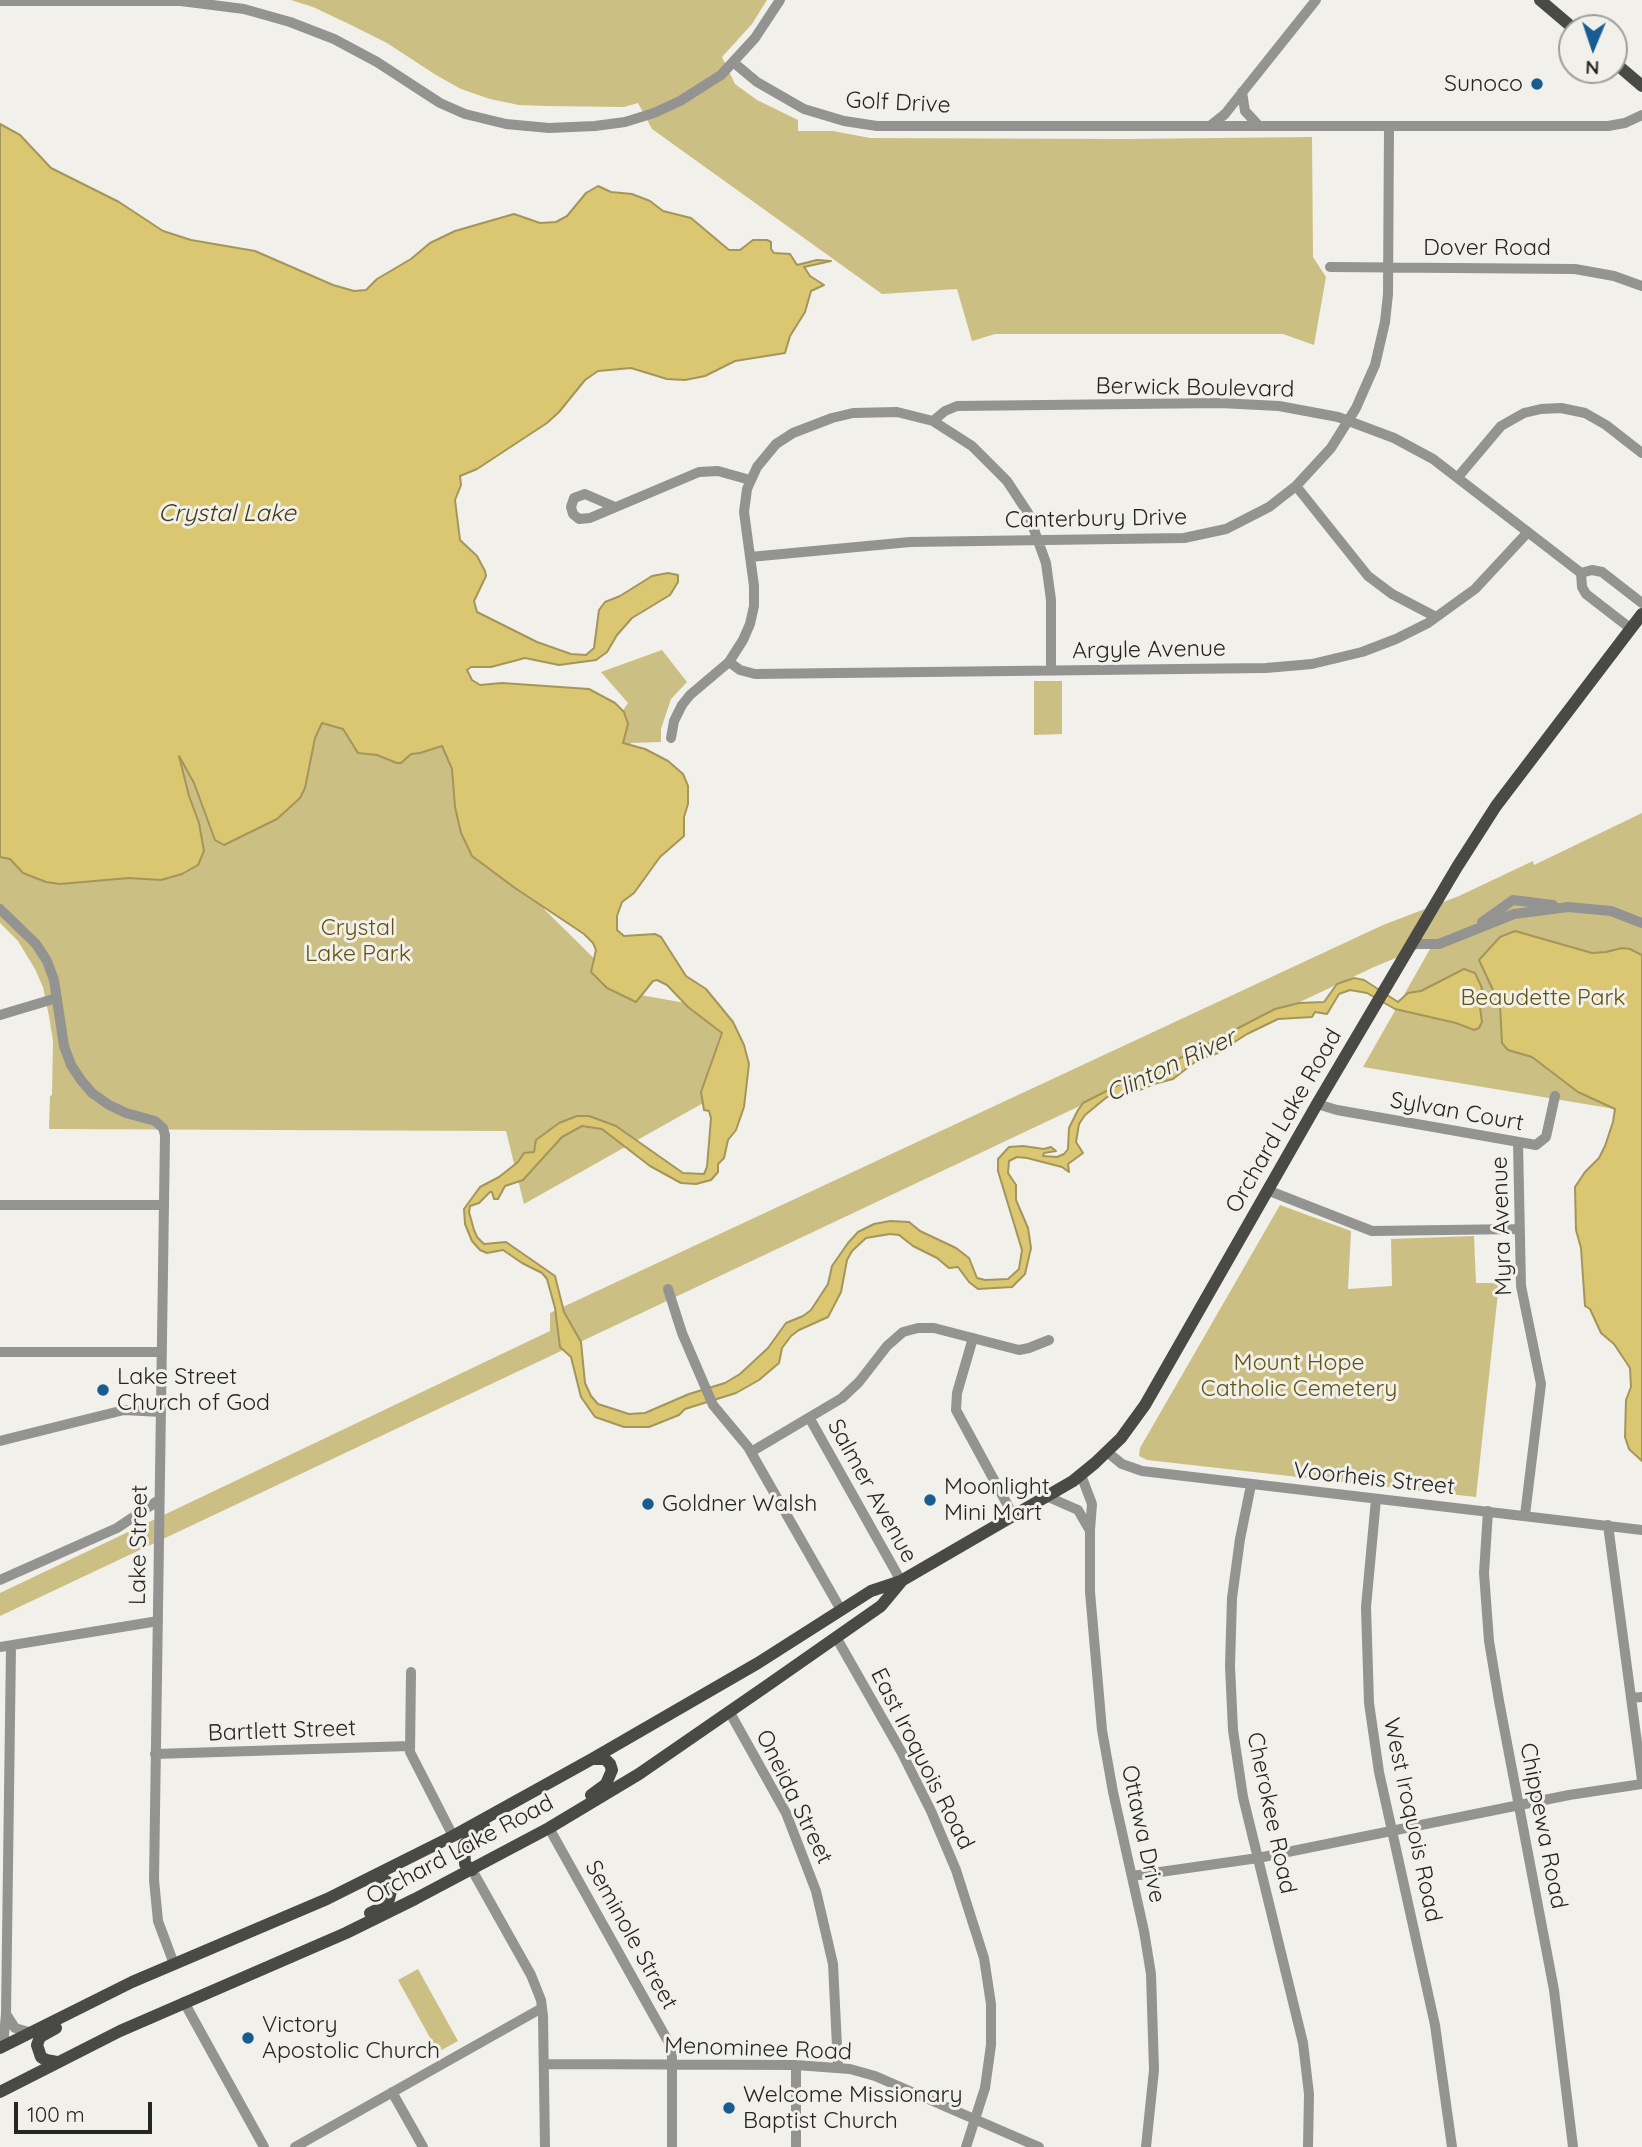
<!DOCTYPE html>
<html>
<head>
<meta charset="utf-8">
<style>
  body { margin:0 }
  #map { position:relative; width:1642px; height:2147px; overflow:hidden; background:#f1f0ea; font-family:Quicksand,sans-serif }
  canvas { display:block }
  .north { position:absolute; left:1558px; top:14px; width:70px; height:70px; box-sizing:border-box; background:#f1f0ea; border:2px solid #9f9f9a; border-radius:50%; rotate:182deg; font-size:19px; font-weight:700; line-height:28px; text-align:center; color:#252523 }
  .north::after { content:''; display:block; margin:auto; width:24px; height:32px; background:#185d92; clip-path:polygon(50% 0,100% 100%,50% 72%,0 100%) }
  .scale { position:absolute; left:14px; top:2102px; width:138px; height:32px; box-sizing:border-box; border:4px solid #252523; border-top:0; padding-left:9px; font-size:21px; line-height:24px; white-space:nowrap; color:#252523; -webkit-text-stroke:5px #f1f0ea; paint-order:stroke }
</style>
</head>
<body>
<div id="map">
<canvas width="1642" height="2147"></canvas>
<div class="north">N</div>
<div class="scale">100 m</div>
</div>
<script>
const g = document.querySelector('canvas').getContext('2d');
g.lineJoin = 'round';
function fillPath(path, color) { g.fillStyle = color; g.fill(path, 'evenodd'); }
const poly = rows => new Path2D(rows.map(r => 'M' + r).join(''));
function trace(path, color, width, dash) { g.strokeStyle = color; g.lineWidth = width; g.lineCap = dash ? 'butt' : 'round'; g.setLineDash(dash || []); g.stroke(path); }
function drawText(font, color, halo, rows, align = 'center') {
  g.font = font + ' Quicksand,sans-serif'; g.lineWidth = 6; g.setLineDash([]); g.textBaseline = 'middle'; g.strokeStyle = halo; g.fillStyle = color; for (const [text, x, y, turn = 0] of rows) {
    g.save(); g.translate(x, y); g.rotate((+turn || 0) * Math.PI / 180); g.textAlign = isNaN(turn) ? turn : align; if (halo) g.strokeText(text, 0, 0); g.fillText(text, 0, 0); g.restore();
  }
}
const green = poly([
  [291,0,767,0,752,24,722,57,735,84,757,100,798,120,798,131,833,131,870,138,1125,139,1312,137,1313,257,1326,277,1314,345,1283,334,995,334,972,341,957,289,882,294,652,129,638,103,624,107,547,106,519,105,490,99,461,89,436,75,387,43,349,24,313,7],
  [662,650,687,682,671,699,661,729,661,742,631,743,628,823,545,824,544,909,629,993,714,1008,744,1080,524,1204,506,1131,49,1129,50,1096,52,1095,53,1041,49,1016,43,987,35,969,18,941,0,923,0,844,169,745,309,704,600,743,628,703,601,672],
  [1034,681,1062,681,1062,734,1034,735],
  [1642,813,1642,1129,1615,1109,1363,1067,1434,942,1374,967,0,1616,0,1593,550,1331,550,1313,1383,925,1459,896,1533,861,1534,865],
  [1280,1205,1351,1231,1348,1289,1392,1286,1391,1239,1474,1236,1476,1283,1499,1283,1476,1497,1147,1460,1139,1456,1140,1448],
  [418,1969,458,2041,438,2052,398,1980]
]);
const water = poly([
  [0,124,20,135,51,168,119,202,163,231,191,240,255,251,333,285,354,291,366,290,377,279,411,259,430,243,455,231,514,214,540,223,556,222,567,216,586,193,598,186,611,192,632,194,650,201,663,211,691,218,729,250,740,250,753,240,767,240,771,242,771,249,774,253,790,254,797,265,817,260,831,261,804,267,810,276,824,285,811,291,805,312,790,336,785,353,735,361,705,376,685,380,667,379,631,368,598,371,585,380,559,412,547,423,477,469,460,476,461,485,455,500,460,540,477,556,485,571,486,576,474,601,477,612,537,642,571,654,586,655,594,648,599,610,605,602,620,596,652,576,668,573,678,575,678,582,670,595,632,618,617,635,607,652,596,660,559,665,525,658,491,667,471,667,467,670,472,680,480,685,502,683,589,689,615,703,624,712,628,724,623,743,645,749,668,761,683,774,688,786,688,804,684,817,684,836,660,857,634,893,622,902,617,916,617,930,624,936,655,934,661,937,686,976,706,989,733,1022,744,1045,749,1064,744,1107,736,1130,728,1140,724,1158,718,1164,718,1172,711,1180,696,1184,681,1183,650,1166,602,1129,582,1126,562,1137,523,1180,505,1186,498,1199,494,1199,492,1192,490,1192,479,1203,470,1206,469,1212,474,1230,477,1237,484,1244,506,1242,555,1276,564,1312,581,1342,585,1383,591,1396,598,1404,629,1414,645,1413,689,1394,725,1383,740,1374,768,1348,786,1323,803,1316,811,1310,828,1284,832,1266,848,1243,858,1232,874,1224,890,1221,909,1222,920,1231,956,1248,969,1258,977,1278,985,1280,1008,1279,1019,1269,1022,1250,998,1171,998,1159,1009,1147,1023,1146,1044,1149,1051,1147,1056,1151,1044,1153,1043,1156,1057,1157,1064,1154,1068,1149,1069,1128,1078,1110,1083,1103,1134,1077,1165,1066,1275,1009,1299,1003,1324,1002,1337,984,1354,978,1364,980,1398,1002,1408,993,1421,991,1464,969,1475,973,1482,988,1479,1000,1482,1022,1479,1028,1474,1030,1456,1023,1395,1009,1367,993,1350,990,1339,994,1327,1014,1315,1012,1312,1017,1278,1019,1247,1034,1216,1054,1199,1059,1173,1079,1154,1084,1130,1094,1107,1097,1085,1115,1079,1124,1076,1142,1083,1153,1068,1164,1069,1172,1062,1167,1027,1158,1017,1157,1009,1161,1008,1173,1016,1185,1016,1200,1028,1228,1031,1248,1025,1274,1012,1287,978,1289,969,1282,958,1267,949,1268,937,1258,913,1246,899,1235,890,1234,866,1238,852,1251,847,1260,841,1292,828,1317,799,1330,791,1336,782,1348,779,1363,759,1380,736,1393,685,1409,679,1415,649,1427,624,1427,595,1417,581,1397,571,1357,560,1347,555,1308,547,1279,542,1273,522,1263,503,1250,487,1253,480,1250,472,1241,465,1224,464,1209,480,1187,499,1177,518,1162,524,1153,534,1152,536,1140,559,1123,577,1116,589,1116,616,1126,683,1173,704,1174,707,1167,711,1118,709,1111,704,1110,701,1092,722,1033,688,1007,667,985,657,980,653,981,636,1002,607,988,591,972,596,950,593,943,584,934,515,888,472,856,461,833,455,807,452,769,442,746,420,753,411,754,401,763,397,763,377,755,358,753,343,729,322,723,315,738,305,788,300,798,277,819,224,845,215,840,194,783,179,756,189,796,199,823,204,851,198,865,182,874,161,880,129,878,60,884,46,882,23,873,10,859,0,857,0,124],
  [1515,931,1592,953,1606,952,1622,948,1630,949,1642,955,1642,1461,1629,1449,1625,1437,1626,1400,1631,1387,1630,1368,1614,1344,1601,1333,1590,1309,1585,1306,1581,1248,1576,1230,1575,1187,1585,1172,1599,1158,1605,1146,1613,1122,1615,1109,1578,1092,1532,1057,1508,1050,1502,1043,1500,1005,1479,960,1500,937,1515,931]
]);
const minor = poly([
  [0,1,181,1,244,9,290,22,334,39,377,62,440,103,465,114,506,124,549,128,595,126,625,122,654,113,680,101,721,75,755,38,780,0],
  [733,62,757,82,804,109,844,121,877,126,1608,126,1625,123,1642,115],
  [1242,92,1245,111,1259,126],
  [1210,126,1225,114,1316,0],
  [1330,267,1575,269,1614,276,1642,286],
  [933,421,945,411,957,406,1220,403,1279,406,1338,417,1394,438,1433,459,1581,573,1592,570,1602,572,1642,603],
  [1458,477,1501,426,1524,413,1541,409,1561,408,1585,413,1606,425,1642,453],
  [1296,486,1368,576,1392,594,1436,617],
  [615,507,585,494,574,498,571,507,573,514,579,519,590,518,699,472,718,471,750,480],
  [750,557,910,542,1184,538,1226,529,1269,507,1296,486,1331,448,1356,408,1375,365,1385,322,1388,294,1389,126],
  [1581,573,1582,587,1586,594,1630,628],
  [729,662,740,670,755,674,1266,668,1312,664,1362,652,1396,639,1428,623,1475,589,1528,532],
  [671,738,674,721,682,705,690,695,729,662,743,640,750,624,754,606,754,586,744,512,747,489,757,467,776,444,793,433,832,418,853,413,897,412,933,421,972,446,1007,481,1028,513,1046,563,1051,600,1051,670],
  [0,909,36,944,47,961,54,980,64,1046,71,1065,81,1080,92,1093,109,1105,126,1113,155,1121,163,1128,165,1135,154,1880,158,1921,174,1964],
  [1482,922,1513,900,1553,905],
  [1412,944,1439,944,1514,914,1568,907,1611,911,1642,923],
  [0,1015,57,998],
  [1317,1104,1337,1110,1536,1145,1546,1137,1555,1096],
  [1518,1142,1521,1286,1541,1384,1525,1515],
  [1267,1190,1372,1231,1520,1229],
  [0,1205,164,1205],
  [668,1289,682,1333,713,1405,748,1447,841,1610],
  [973,1338,957,1393,956,1410,1013,1515],
  [0,1352,162,1352],
  [810,1419,901,1581],
  [0,1441,124,1410,161,1412],
  [751,1452,842,1398,859,1382,887,1346,903,1332,918,1328,934,1328,1019,1350,1029,1348,1049,1340],
  [1107,1452,1122,1464,1142,1471,1642,1530],
  [1081,1475,1092,1504,1090,1530,1090,1592,1102,1730,1113,1792,1144,1931,1151,1974,1154,2070,1146,2147],
  [1251,1485,1240,1539,1232,1598,1230,1666,1233,1730,1243,1797,1303,2043,1309,2094,1308,2147],
  [1046,1496,1078,1510,1089,1529],
  [1376,1499,1366,1607,1369,1703,1379,1772,1435,2025,1452,2147],
  [1488,1511,1484,1573,1489,1641,1499,1701,1554,1990,1573,2147],
  [1608,1525,1642,1780],
  [0,1580,117,1528,159,1500],
  [836,1637,902,1753,931,1811,956,1870,984,1958,991,2004,991,2045,985,2088,966,2147],
  [0,1647,158,1621],
  [411,1672,410,1752,453,1836],
  [1631,1698,1642,1697],
  [729,1711,786,1813,816,1891,833,1964,838,2067],
  [155,1754,409,1746],
  [549,1828,669,2043,672,2057,672,2147],
  [472,1870,531,1975,541,2000,543,2016,545,2147],
  [1132,1876,1258,1858,1569,1795,1642,1784],
  [184,2002,264,2147],
  [6,2014,15,2028,29,2032],
  [3,2046,6,2014,11,1646],
  [544,2064,796,2065,850,2069,875,2076,1039,2147],
  [796,2065,796,2147],
  [392,2092,423,2147],
  [295,2147,542,2008]
]);
const major = poly([
  [1540,0,1573,28],
  [1614,62,1642,86],
  [591,1795,606,1784,612,1770,610,1764,605,1759,592,1759],
  [472,1870,465,1864,464,1845,476,1831,484,1826],
  [370,1913,382,1907,389,1899,391,1891,390,1884,377,1875],
  [56,2028,40,2037,37,2045,41,2057,46,2060,57,2062],
  [0,2048,132,1982,327,1899,453,1836,592,1759,758,1663,871,1591,901,1581,1073,1481,1095,1463,1121,1438,1145,1405,1317,1104,1457,867,1496,806,1642,614],
  [0,2092,120,2031,346,1933,415,1899,549,1828,639,1774,768,1685,881,1606,901,1582]
]);
const markers = [
  [1537,84,7,"#185d92"],
  [103,1390,7,"#185d92"],
  [930,1500,7,"#185d92"],
  [648,1504,7,"#185d92"],
  [248,2038,7,"#185d92"],
  [729,2108,7,"#185d92"]
];
const poiNames = [
  ["Sunoco",1523,84,"right"],
  ["Lake Street",117,1377],
  ["Church of God",117,1403],
  ["Moonlight",944,1487],
  ["Mini Mart",944,1513],
  ["Goldner Walsh",662,1504],
  ["Victory",262,2025],
  ["Apostolic Church",262,2051],
  ["Welcome Missionary",743,2095],
  ["Baptist Church",743,2121]
];
const streetNames = [
  ["Golf Drive",898,103,3],
  ["Dover Road",1487,248],
  ["Berwick Boulevard",1195,388,1],
  ["Canterbury Drive",1096,519,-1],
  ["Argyle Avenue",1149,650,-1],
  ["Sylvan Court",1457,1112,10],
  ["Orchard Lake Road",1284,1121,-60],
  ["Myra Avenue",1502,1226,-92],
  ["Voorheis Street",1374,1479,6],
  ["Salmer Avenue",872,1491,61],
  ["Lake Street",139,1545,-89],
  ["Bartlett Street",282,1731,-2],
  ["East Iroquois Road",922,1759,63],
  ["Oneida Street",794,1797,64],
  ["Cherokee Road",1271,1813,78],
  ["West Iroquois Road",1412,1820,78],
  ["Chippewa Road",1543,1826,79],
  ["Ottawa Drive",1143,1834,78],
  ["Orchard Lake Road",460,1850,-28],
  ["Seminole Street",631,1935,61],
  ["Menominee Road",758,2049,2]
];
const parkNames = [
  ["Crystal",358,928],
  ["Lake Park",358,954],
  ["Beaudette Park",1543,998],
  ["Mount Hope",1299,1363],
  ["Catholic Cemetery",1299,1389]
];
const waterNames = [
  ["Crystal Lake",227,514],
  ["Clinton River",1171,1066,-25]
];
fillPath(green, '#ccbf84');
fillPath(water, '#dbc771');
trace(water, '#a4965a', 2);
trace(minor, '#939391', 10);
trace(major, '#494945', 12);
for (const [x, y, r, color] of markers) { const dot = new Path2D(); dot.arc(x, y, r, 0, 2 * Math.PI); g.fillStyle = color; g.fill(dot); trace(dot, '#f1f0ea', 2.5); }
drawText('23px', '#252523', '#f1f0ea', poiNames, 'left');
drawText('23px', '#252523', '#f1f0ea', streetNames);
drawText('23px', '#615310', '#f1f0ea', parkNames);
drawText('italic 24px', '#433b15', '#f1f0ea', waterNames);
</script>
</body>
</html>
